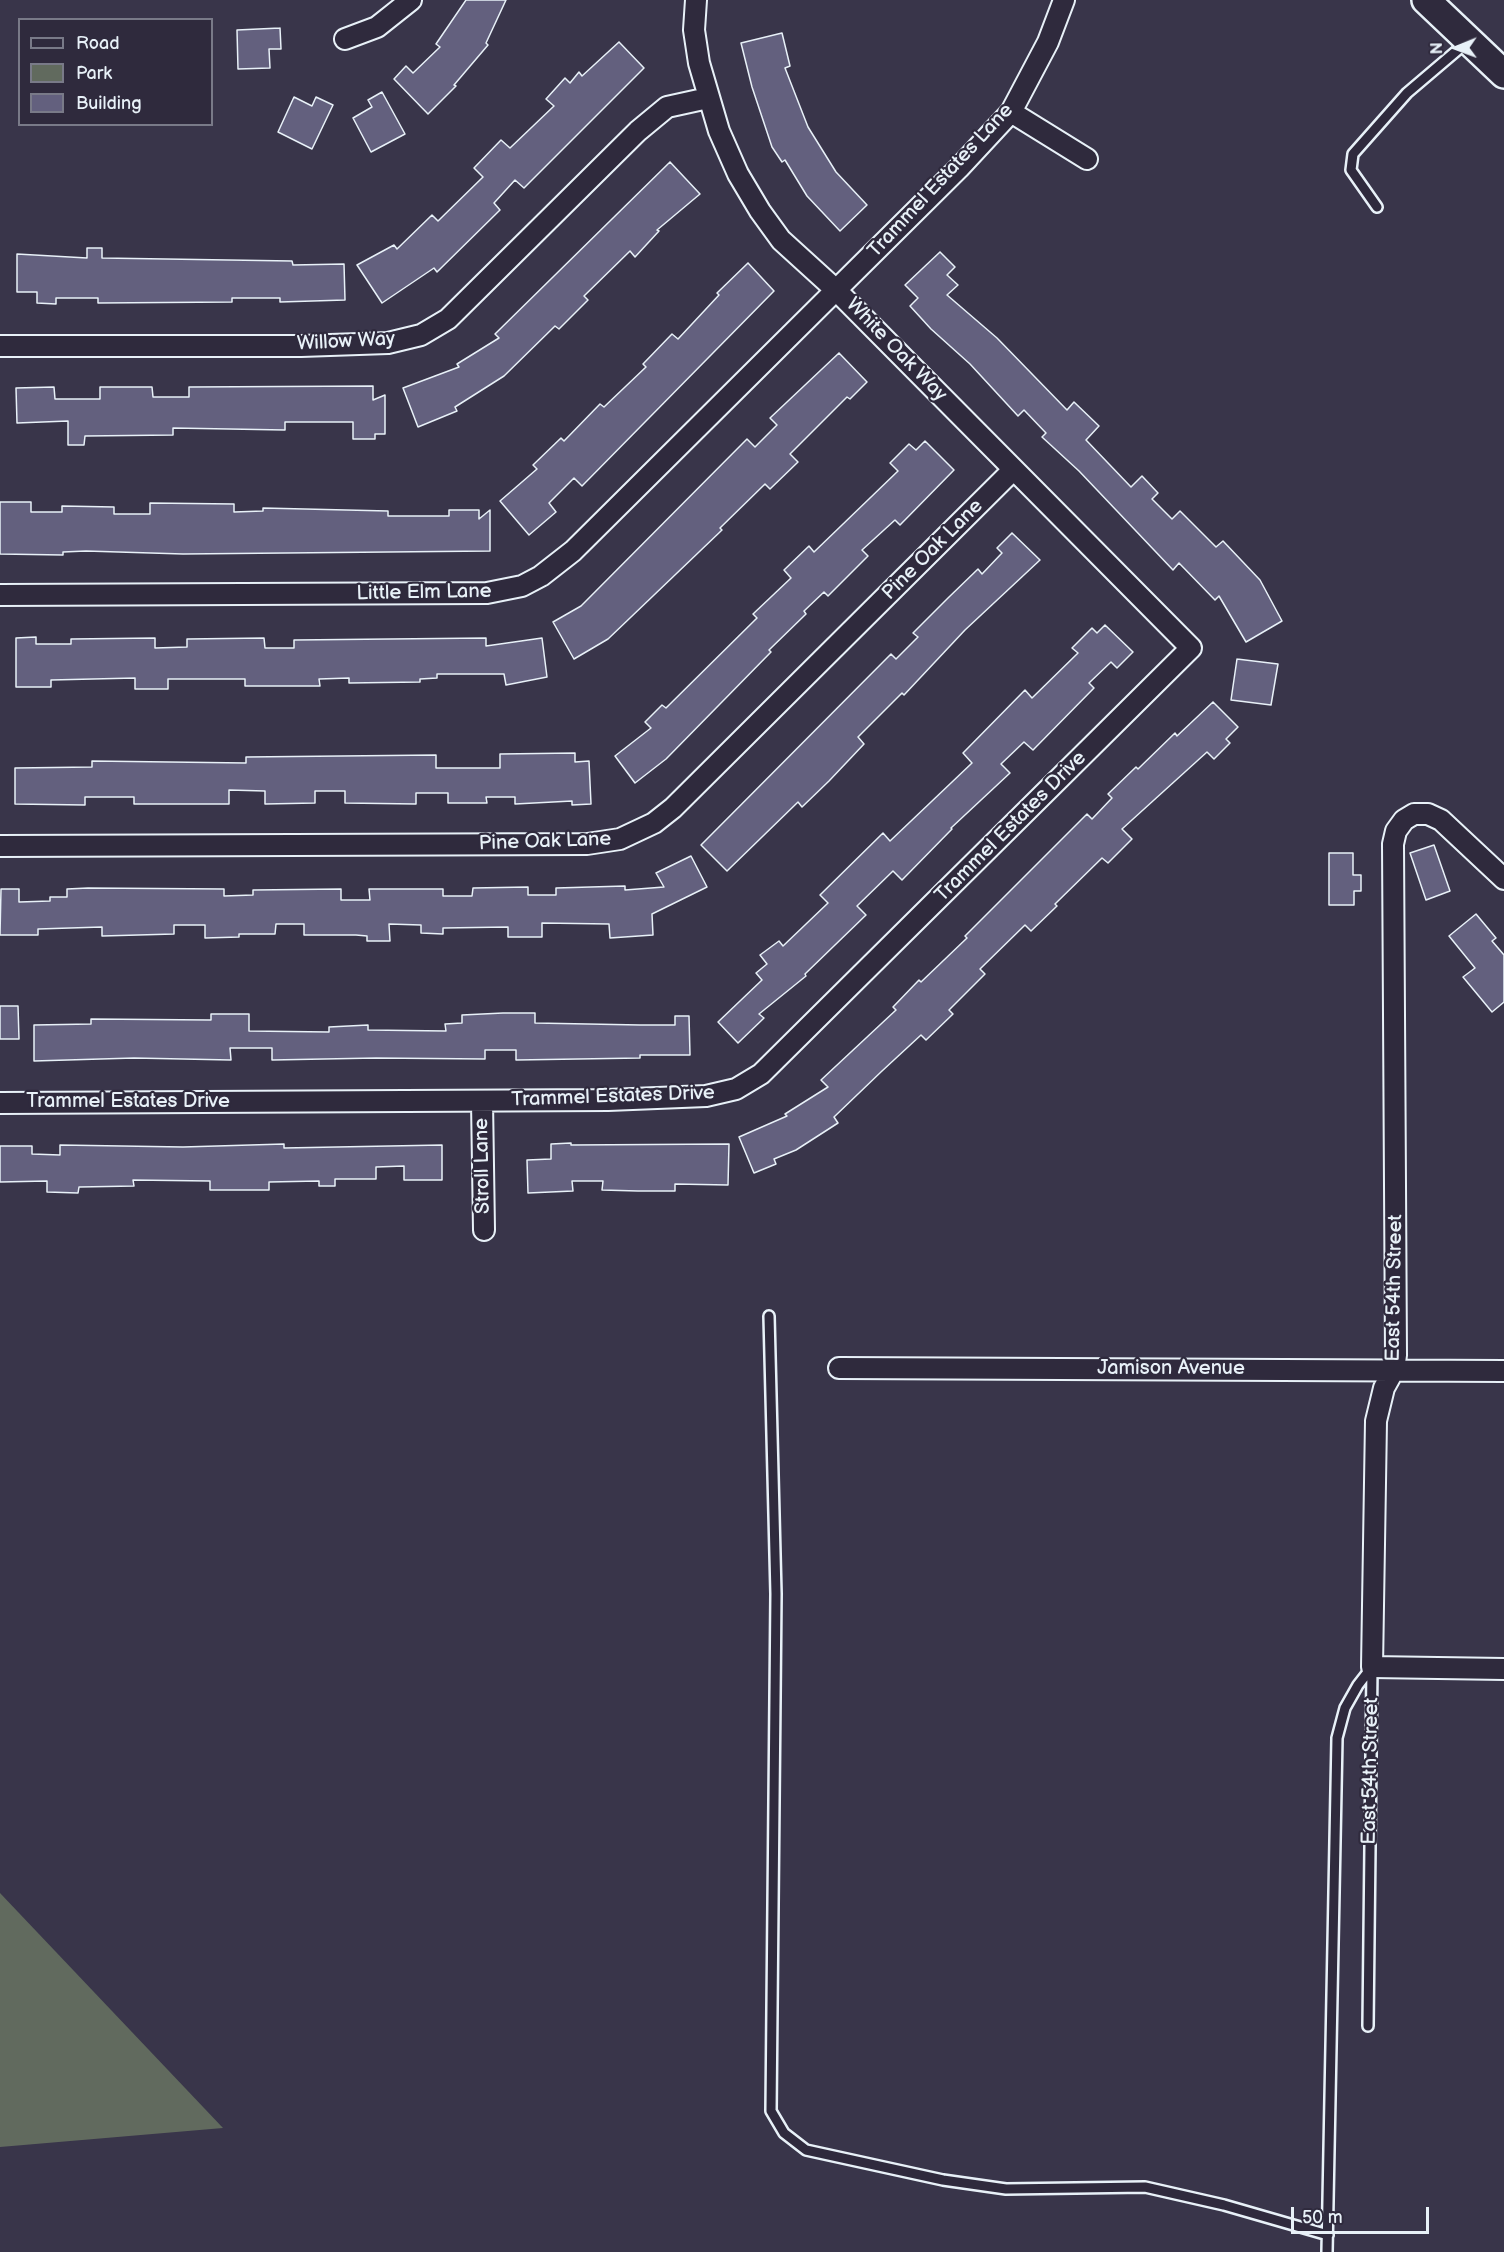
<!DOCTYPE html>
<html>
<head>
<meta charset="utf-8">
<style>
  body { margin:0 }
  #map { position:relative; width:1504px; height:2252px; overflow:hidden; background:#39354a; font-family:"Balsamiq Sans",sans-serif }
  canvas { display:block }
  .legend { position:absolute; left:18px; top:18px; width:195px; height:108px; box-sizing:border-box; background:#2f2a3d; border:2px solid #797a88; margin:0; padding:8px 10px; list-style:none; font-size:18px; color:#e8f1f8 }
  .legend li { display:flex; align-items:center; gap:12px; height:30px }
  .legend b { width:30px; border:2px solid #797a88 }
  .north { position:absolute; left:1426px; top:18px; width:60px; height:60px; -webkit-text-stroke:4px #2f2a3d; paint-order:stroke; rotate:269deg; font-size:16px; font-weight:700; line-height:24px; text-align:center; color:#e8f1f8 }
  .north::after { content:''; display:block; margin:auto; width:21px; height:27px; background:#e8f1f8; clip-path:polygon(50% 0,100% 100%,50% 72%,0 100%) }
  .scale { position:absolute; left:1291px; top:2207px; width:138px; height:27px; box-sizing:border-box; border:3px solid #e8f1f8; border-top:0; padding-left:8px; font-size:18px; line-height:21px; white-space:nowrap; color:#e8f1f8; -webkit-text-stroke:4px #2f2a3d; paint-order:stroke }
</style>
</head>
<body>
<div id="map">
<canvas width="1504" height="2252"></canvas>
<ul class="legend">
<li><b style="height:8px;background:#2f2a3d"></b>Road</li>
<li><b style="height:16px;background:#616a5e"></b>Park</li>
<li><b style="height:16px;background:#63607e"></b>Building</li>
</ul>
<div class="north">N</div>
<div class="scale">50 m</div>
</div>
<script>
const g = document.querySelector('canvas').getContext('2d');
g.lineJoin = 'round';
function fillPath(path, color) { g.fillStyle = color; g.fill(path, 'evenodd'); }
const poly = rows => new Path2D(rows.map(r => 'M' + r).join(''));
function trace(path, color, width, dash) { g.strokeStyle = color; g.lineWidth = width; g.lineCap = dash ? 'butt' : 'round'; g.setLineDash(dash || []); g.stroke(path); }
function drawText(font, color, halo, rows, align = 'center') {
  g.font = font + ' "Balsamiq Sans",sans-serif'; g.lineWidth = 4.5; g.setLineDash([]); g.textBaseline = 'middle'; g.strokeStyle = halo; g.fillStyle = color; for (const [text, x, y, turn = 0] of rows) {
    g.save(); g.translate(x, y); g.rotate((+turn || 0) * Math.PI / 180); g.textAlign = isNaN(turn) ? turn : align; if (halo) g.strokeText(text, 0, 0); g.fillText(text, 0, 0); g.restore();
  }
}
const green = poly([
  [0,1893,223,2128,0,2147]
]);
const building = poly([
  [466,0,506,0,486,43,488,45,454,85,456,86,428,114,394,79,406,66,413,73,440,47,436,44,466,0],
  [280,28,281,49,269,49,270,68,238,69,237,30,280,28],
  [782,33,790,66,785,68,808,127,836,172,867,205,840,231,807,196,785,160,782,162,772,147,752,87,741,43,782,33],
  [619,42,644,68,524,188,515,180,494,203,500,210,437,272,434,268,382,303,357,265,394,245,397,249,432,215,438,221,483,177,474,168,501,140,510,148,554,106,546,99,565,78,570,83,579,72,582,76,619,42],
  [382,92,405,134,371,152,353,118,372,107,368,100,382,92],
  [294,97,312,106,316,97,333,105,312,149,278,132,294,97],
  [670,162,700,194,657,230,659,231,635,257,630,251,584,296,588,300,559,329,555,326,504,376,455,407,457,411,418,427,403,388,459,367,457,364,499,338,495,334,670,162],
  [87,248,102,248,102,258,292,261,293,265,344,264,345,300,280,302,280,298,232,298,232,302,98,303,98,298,56,298,56,304,37,303,37,292,17,292,17,254,87,258,87,248],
  [940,252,955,267,947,275,958,285,947,295,997,338,1067,410,1074,402,1099,426,1086,440,1131,487,1142,476,1158,493,1152,499,1172,519,1180,511,1216,547,1223,541,1260,580,1282,621,1246,642,1219,596,1215,600,1179,563,1173,570,1079,471,1042,437,1046,433,1024,410,1018,416,970,364,931,329,910,306,918,298,905,285,940,252],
  [748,263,774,291,582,486,574,478,549,503,556,512,529,535,500,501,537,469,533,465,561,438,564,441,600,404,604,407,646,367,643,364,672,334,678,339,719,295,717,293,748,263],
  [839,353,867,382,850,399,847,397,790,454,798,462,770,489,765,484,720,528,722,530,608,639,574,659,553,622,581,606,747,439,755,447,777,425,770,418,839,353],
  [373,386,373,400,385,395,385,434,375,434,375,439,353,439,353,422,285,422,285,430,173,428,173,435,85,436,84,445,68,445,68,421,17,423,16,388,54,387,55,399,100,399,100,387,152,387,153,397,189,397,189,387,373,386],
  [925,441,954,470,900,525,895,520,862,550,868,556,828,596,824,592,804,611,806,614,769,650,771,652,666,759,635,783,615,756,651,728,645,722,662,705,666,708,757,618,753,614,791,578,784,570,809,546,814,552,898,471,890,463,909,444,916,450,925,441],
  [0,502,31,502,31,512,62,512,62,506,114,507,114,514,150,514,150,503,234,504,234,512,263,511,263,508,388,511,388,516,449,516,449,510,479,510,479,519,490,510,490,551,183,554,86,551,63,552,63,555,0,554,0,502],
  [1012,533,1040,560,965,630,904,695,902,693,858,737,864,744,829,781,802,807,798,802,727,871,701,845,891,654,896,659,918,637,913,633,948,598,978,569,982,574,1002,553,997,548,1012,533],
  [1105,625,1133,652,1117,668,1111,662,1089,683,1094,688,1033,750,1024,742,1001,764,1010,773,951,828,952,829,902,880,893,871,857,906,866,915,805,974,806,976,759,1014,764,1018,738,1043,718,1022,762,980,756,973,767,964,760,955,779,941,783,946,828,903,820,895,883,833,890,841,972,763,963,753,1025,690,1032,698,1078,653,1072,648,1092,628,1097,633,1105,625],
  [36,637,36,644,71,644,71,639,155,638,155,648,187,647,187,639,264,638,265,648,294,648,294,640,486,638,486,646,542,638,547,677,506,685,504,674,437,674,437,678,420,679,420,682,349,683,349,678,319,679,320,686,245,686,245,679,168,679,168,689,135,689,135,678,51,680,51,687,16,687,16,638,36,637],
  [1237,659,1278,664,1271,705,1231,700,1237,659],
  [1213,702,1238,727,1226,739,1230,743,1214,759,1207,752,1122,829,1132,839,1108,863,1102,858,1055,904,1057,906,1031,931,1025,925,980,969,985,974,949,1010,953,1014,926,1040,921,1035,882,1071,834,1117,838,1123,796,1150,774,1159,776,1164,754,1173,739,1137,787,1116,785,1114,828,1087,821,1080,896,1010,893,1007,919,980,921,982,967,938,965,936,1087,814,1092,819,1112,798,1108,794,1136,767,1138,769,1175,733,1177,736,1213,702],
  [575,753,575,762,589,761,591,804,572,805,572,801,515,804,515,797,486,797,487,803,448,803,448,793,416,793,416,804,345,803,345,791,315,791,315,803,265,804,265,791,229,790,229,804,134,804,134,797,85,797,85,805,15,804,15,768,92,767,92,761,246,763,246,757,436,755,436,768,500,768,500,754,575,753],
  [1434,845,1450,891,1426,900,1410,853,1434,845],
  [1329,853,1353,853,1353,875,1361,875,1361,891,1354,891,1354,905,1329,905,1329,853],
  [691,856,707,887,652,914,653,935,610,938,609,924,542,923,542,937,508,937,508,927,443,928,443,934,421,933,421,925,389,924,390,941,367,941,367,936,356,935,304,935,304,924,276,924,275,934,239,934,239,937,205,938,205,925,174,925,174,934,102,936,102,927,38,929,38,935,0,935,1,889,19,889,19,902,50,901,50,897,67,897,67,889,88,888,224,889,224,896,253,895,253,890,341,889,341,900,370,900,369,889,443,889,443,896,472,896,473,888,528,887,528,895,556,895,556,888,625,886,625,890,664,887,656,873,691,856],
  [1476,914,1496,938,1492,941,1504,955,1504,1002,1492,1012,1463,977,1475,968,1449,936,1476,914],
  [0,1006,18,1006,19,1039,0,1039,0,1006],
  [503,1013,535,1013,535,1023,640,1025,675,1025,675,1016,689,1016,690,1055,640,1055,640,1058,516,1060,516,1050,485,1050,485,1059,376,1058,272,1060,272,1048,230,1048,231,1060,134,1058,34,1061,34,1025,91,1024,91,1019,211,1020,211,1014,249,1014,249,1031,329,1032,329,1027,368,1025,368,1030,446,1031,445,1024,462,1023,462,1015,503,1013],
  [571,1143,571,1145,729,1144,728,1185,675,1184,675,1191,638,1191,602,1190,603,1181,572,1181,573,1191,528,1193,527,1160,551,1159,551,1144,571,1143],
  [284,1144,284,1148,442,1145,442,1180,404,1180,404,1166,376,1167,376,1179,335,1179,335,1186,319,1186,319,1181,269,1182,269,1190,210,1190,210,1181,133,1180,134,1186,79,1187,78,1193,47,1192,47,1181,0,1182,0,1146,32,1146,32,1154,60,1155,60,1145,183,1147,284,1144]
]);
const lane = poly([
  [1377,207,1351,170,1353,154,1407,93,1467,42],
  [769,1316,776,1594,771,2111,784,2133,806,2150,943,2180,1006,2189,1145,2187,1224,2205,1328,2235],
  [1368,2026,1372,1667],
  [1327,2252,1337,1738,1345,1708,1358,1685,1372,1667]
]);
const street = poly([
  [345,39,377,27,411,0],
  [1011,112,1087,159],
  [0,346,301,346,388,343,421,335,448,319,638,131,667,107,708,98],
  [0,595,487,593,522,586,541,576,573,551,959,168,1011,112,1048,42,1064,0],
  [0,846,587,844,620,839,654,823,673,808,1013,470],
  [1504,879,1441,820,1428,814,1414,814,1404,820,1396,831,1393,844,1396,1355,1394,1370,1384,1388,1376,1421,1372,1667,1504,1669],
  [482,1101,484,1230],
  [0,1103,608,1100,706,1096,736,1089,761,1074,1191,648,836,290,781,240,760,211,738,174,719,131,699,63,694,30,696,0],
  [839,1368,1504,1371]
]);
const secondary = poly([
  [1426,0,1504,74]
]);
const streetNames = [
  ["Trammel Estates Lane",941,181,-47],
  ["Willow Way",346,342,-3],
  ["White Oak Way",896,350,46],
  ["Pine Oak Lane",933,550,-45],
  ["Little Elm Lane",424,593,-1],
  ["Trammel Estates Drive",1011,827,-45],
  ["Pine Oak Lane",545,842,-2],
  ["Trammel Estates Drive",613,1097,-2],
  ["Trammel Estates Drive",128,1102],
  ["Stroll Lane",483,1166,-91],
  ["East 54th Street",1395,1288,-89],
  ["Jamison Avenue",1171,1369],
  ["East 54th Street",1371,1771,-89]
];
fillPath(green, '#616a5e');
fillPath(building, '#63607e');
trace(building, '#e8f1f8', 1.5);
trace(lane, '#e8f1f8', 14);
trace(street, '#e8f1f8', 24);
trace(secondary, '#e8f1f8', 32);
trace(lane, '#2f2a3d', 9);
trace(street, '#2f2a3d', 20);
trace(secondary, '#2f2a3d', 27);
drawText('20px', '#e8f1f8', '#2f2a3d', streetNames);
</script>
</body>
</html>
